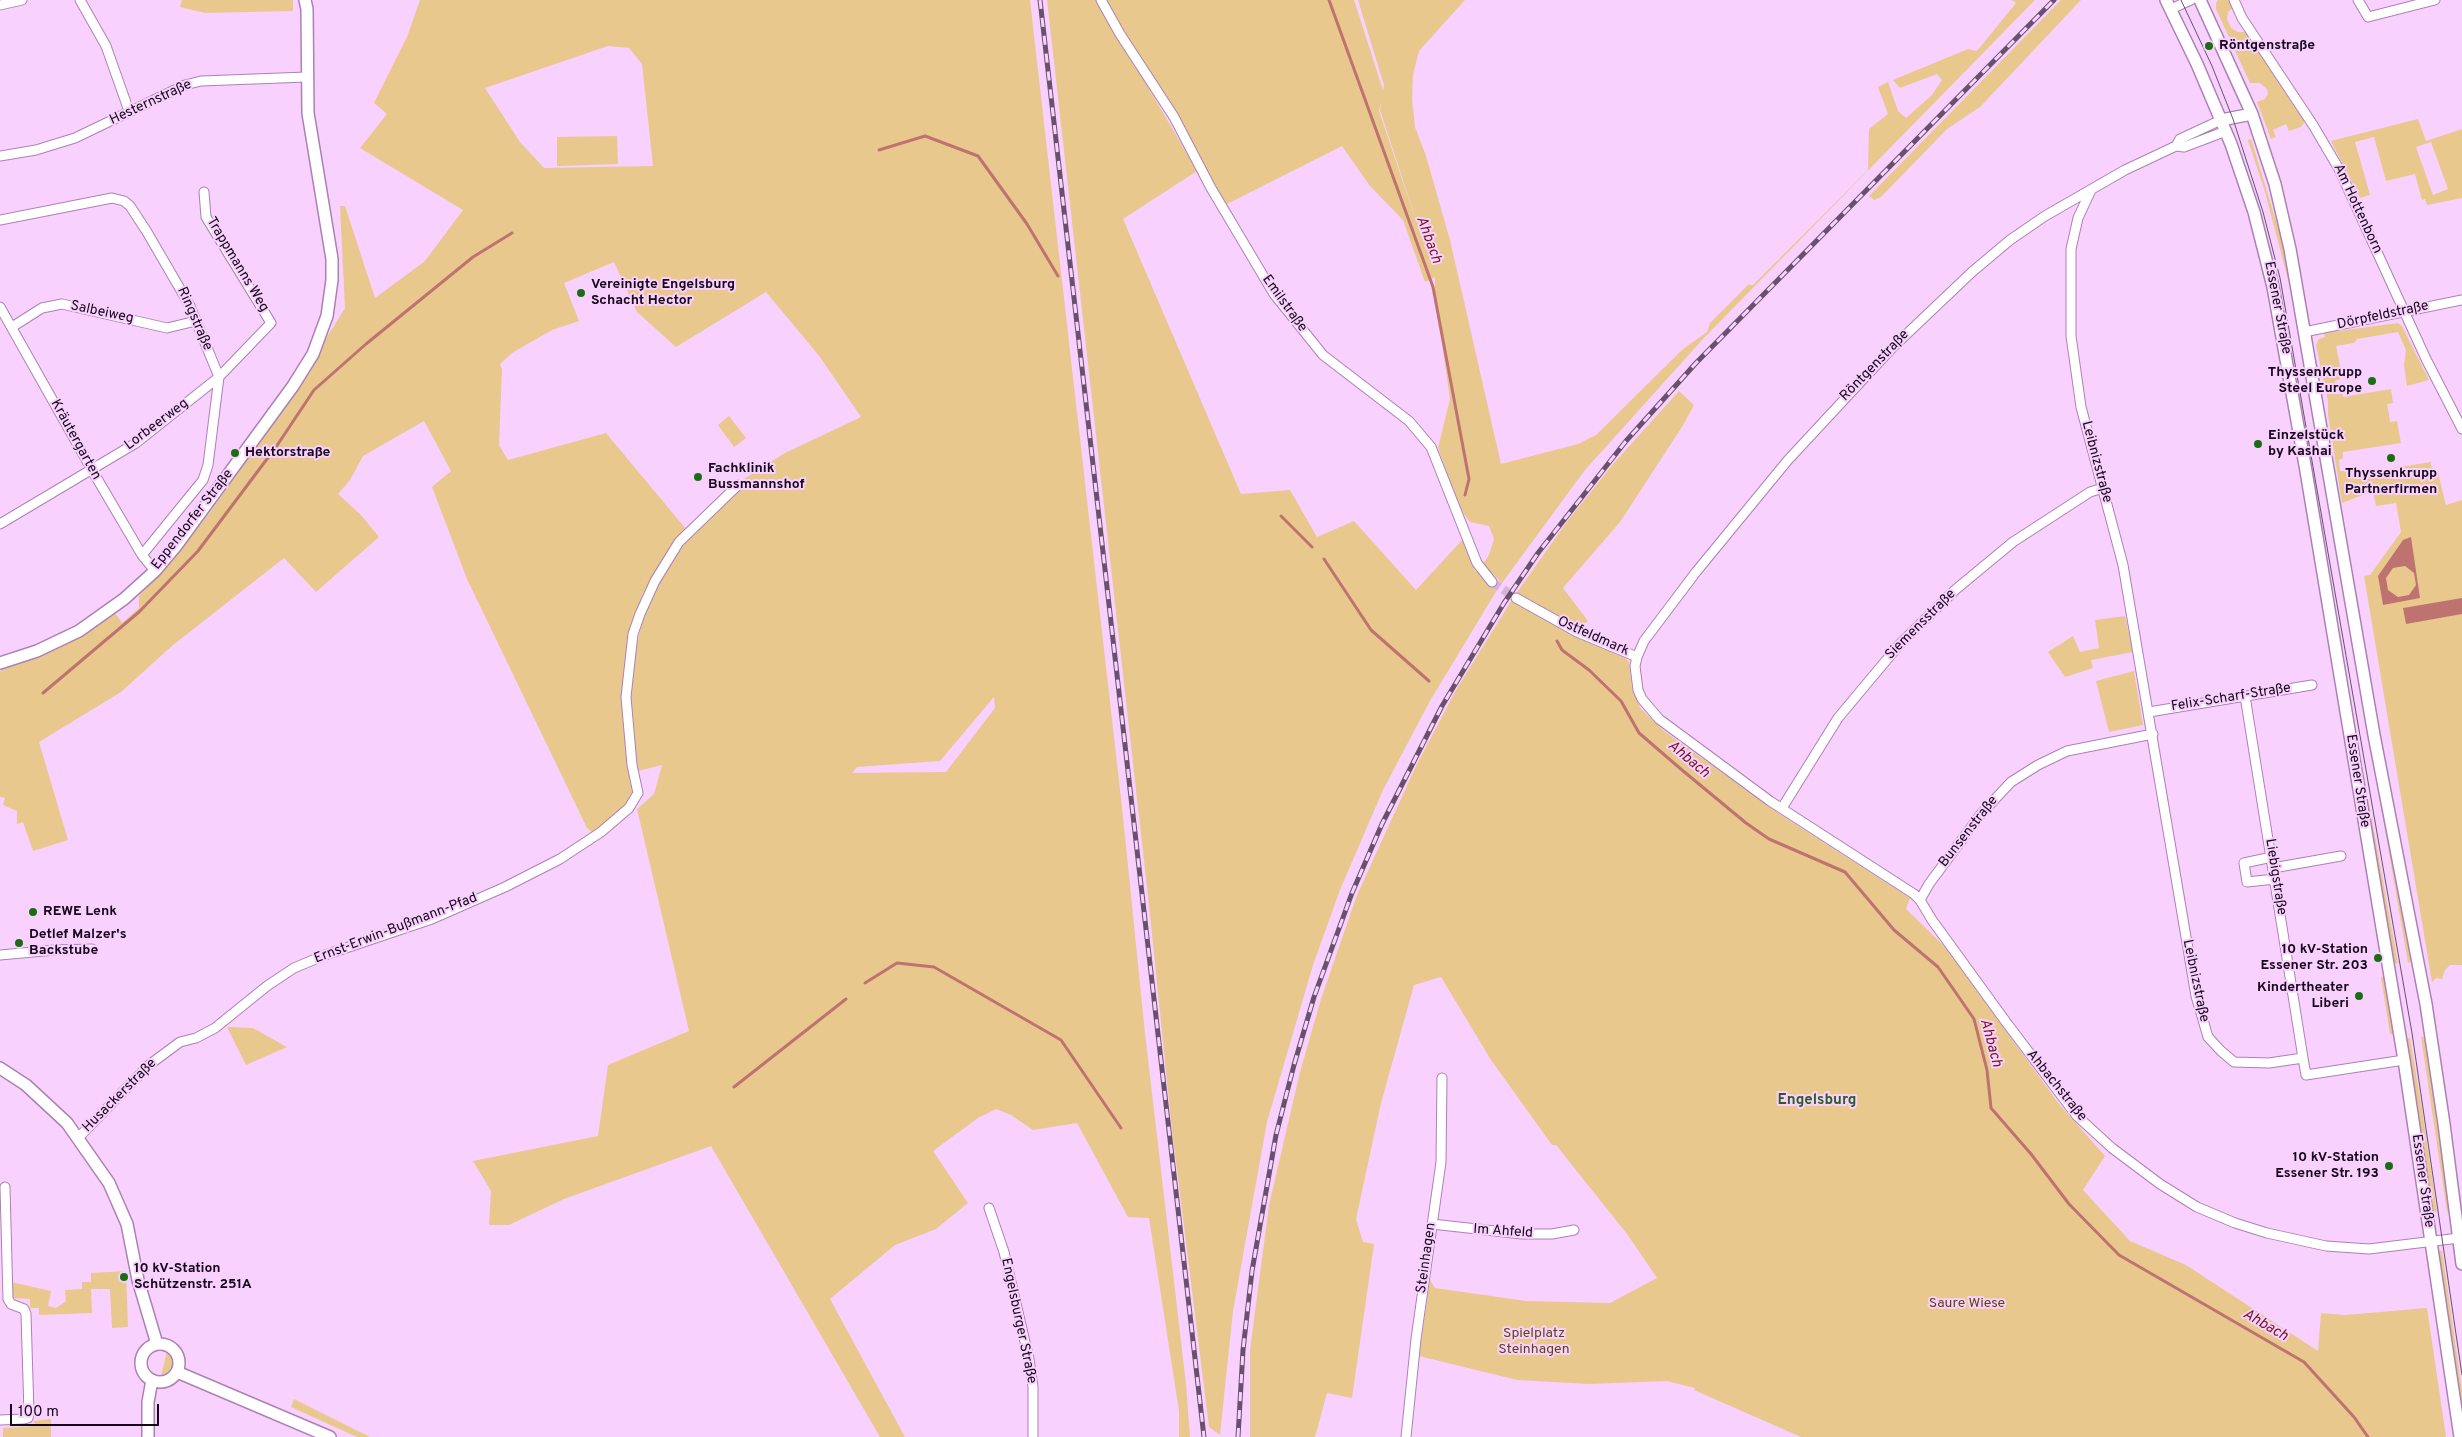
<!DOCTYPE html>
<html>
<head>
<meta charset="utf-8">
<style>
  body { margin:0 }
  #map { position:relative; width:2462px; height:1437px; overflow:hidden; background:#f8d1fe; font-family:Overpass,sans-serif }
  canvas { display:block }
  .scale { position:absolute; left:10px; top:1404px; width:149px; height:22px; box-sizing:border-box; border:2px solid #17071a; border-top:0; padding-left:6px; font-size:15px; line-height:18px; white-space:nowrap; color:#17071a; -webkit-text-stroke:4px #f8d1fe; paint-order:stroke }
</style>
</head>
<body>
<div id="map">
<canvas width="2462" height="1437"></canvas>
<div class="scale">100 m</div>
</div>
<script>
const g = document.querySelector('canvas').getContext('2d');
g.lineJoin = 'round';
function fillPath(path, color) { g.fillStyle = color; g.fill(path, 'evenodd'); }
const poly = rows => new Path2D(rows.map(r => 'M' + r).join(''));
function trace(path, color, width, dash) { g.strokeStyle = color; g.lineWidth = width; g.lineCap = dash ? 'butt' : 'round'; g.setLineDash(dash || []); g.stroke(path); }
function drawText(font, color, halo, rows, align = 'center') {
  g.font = font + ' Overpass,sans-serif'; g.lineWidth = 4; g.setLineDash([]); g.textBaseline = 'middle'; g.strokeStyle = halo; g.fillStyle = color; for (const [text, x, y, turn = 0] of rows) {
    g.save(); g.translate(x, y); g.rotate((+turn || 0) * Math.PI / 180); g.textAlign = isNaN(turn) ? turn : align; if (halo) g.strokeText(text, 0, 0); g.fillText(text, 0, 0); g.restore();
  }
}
const green = poly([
  [182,0,293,0,293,11,205,13,180,7],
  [420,0,1030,0,1122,807,1145,1033,1186,1384,1190,1437,1179,1437,1179,1411,1149,1218,1128,1217,1077,1123,1033,1130,1011,1115,996,1109,978,1118,933,1151,968,1203,936,1229,895,1245,830,1299,905,1437,880,1437,711,1146,564,1199,509,1225,489,1225,491,1191,473,1161,598,1136,608,1065,689,1031,637,809,654,794,662,765,638,771,630,707,631,671,636,648,646,607,663,559,642,595,630,631,624,676,623,696,633,793,623,807,593,833,587,828,467,579,432,487,451,471,424,421,363,456,350,480,338,494,361,515,379,537,316,592,284,558,173,645,121,692,39,742,68,840,33,851,23,822,17,824,17,811,3,805,5,798,0,797,0,671,67,643,115,613,122,623,139,608,139,596,177,555,211,511,277,418,345,308,340,206,345,206,375,298,425,261,463,210,360,148,387,114,374,103,407,37],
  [608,46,629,48,642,64,653,166,544,168,520,142,485,88],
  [614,262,637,312,676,347,766,292,820,357,861,417,785,453,739,482,686,529,606,433,508,460,499,445,502,369,500,364,512,353,552,330,579,321,564,283],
  [994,697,995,708,946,772,852,773,857,767,940,761],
  [1047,0,1100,0,1126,49,1197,171,1123,219,1241,494,1290,490,1317,537,1354,521,1416,590,1463,539,1475,571,1500,585,1430,701,1383,790,1340,890,1313,965,1267,1122,1233,1311,1220,1435,1209,1427,1172,1130,1149,905],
  [1106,0,1354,0,1383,90,1384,85,1358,0,1465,0,1419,51,1413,75,1412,99,1415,127,1426,156,1450,240,1501,464,1578,444,1596,435,1683,349,1707,332,1710,323,1748,285,1753,285,1868,170,1869,129,1888,114,1878,87,1888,82,1898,111,1906,118,1932,95,1942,80,1937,74,1900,88,1893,80,1968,49,1977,51,2016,3,2011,0,2035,0,1703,339,1585,470,1502,583,1483,564,1489,555,1494,539,1489,526,1470,522,1460,509,1438,448,1450,399,1435,295,1435,277,1425,282,1403,220,1370,186,1342,146,1225,205,1204,165],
  [1381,102,1380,110,1425,247,1379,111],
  [2061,0,2081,0,1980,107,1947,129,1881,197,1874,200,1869,196],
  [2218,0,2230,0,2234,7,2228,12,2227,19,2231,28,2238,32,2247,32,2291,102,2305,121,2301,127,2289,131,2286,124,2273,130,2276,137,2271,139,2257,102,2265,99,2268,94,2267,89,2260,83,2250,83,2216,9,2216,3],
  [2418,119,2426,141,2462,129,2462,198,2427,205,2425,199,2422,200,2415,174,2386,181,2374,137,2355,142,2370,195,2360,198,2331,141],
  [2431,142,2448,189,2433,195,2416,147],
  [617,136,618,164,557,166,557,137],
  [2251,139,2284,247,2292,295,2265,192,2248,140],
  [2398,323,2402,326,2429,380,2407,386,2404,365,2406,350,2398,332,2357,339,2354,343,2336,346,2342,375,2339,376,2340,379,2335,381,2336,394,2343,394,2343,397,2391,389,2393,403,2387,404,2389,414,2390,422,2397,421,2401,443,2343,452,2343,458,2339,460,2340,471,2346,471,2347,475,2380,470,2384,471,2388,469,2431,462,2431,466,2438,473,2446,505,2462,500,2462,965,2450,965,2445,970,2442,979,2436,978,2432,982,2364,576,2370,575,2401,532,2396,503,2376,506,2373,491,2342,503,2328,414,2328,401,2316,345,2319,339,2325,337,2324,333],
  [1679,391,1694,405,1682,427,1620,522,1563,588,1588,621,1569,634,1625,658,1629,662,1632,688,1641,709,1664,731,1781,815,1910,898,1906,909,1945,947,2059,1104,2105,1156,2083,1190,2130,1241,2186,1265,2318,1351,2321,1313,2345,1315,2427,1308,2446,1437,1801,1437,1694,1390,1695,1388,1667,1381,1589,1384,1517,1380,1419,1356,1430,1280,1435,1288,1526,1301,1610,1303,1657,1278,1627,1234,1556,1145,1552,1145,1491,1060,1441,977,1414,985,1381,1103,1356,1219,1363,1242,1374,1244,1352,1398,1327,1393,1315,1437,1250,1437,1250,1350,1269,1205,1300,1072,1321,999,1357,895,1416,766,1456,690,1513,598,1566,523,1613,464],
  [729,416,746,438,734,447,718,425],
  [2125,616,2133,652,2091,660,2093,668,2065,677,2048,652,2073,636,2080,652,2099,648,2095,620],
  [2134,671,2143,725,2109,732,2096,681],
  [2347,692,2356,732,2398,963,2394,964],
  [2366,720,2400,897,2412,962,2408,963],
  [2385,976,2394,1034,2390,1034,2381,977],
  [227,1027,253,1028,287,1047,246,1065],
  [2426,1036,2436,1110,2450,1212,2447,1212,2421,1037],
  [2410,1038,2422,1109,2437,1212,2431,1213,2406,1039],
  [2442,1250,2462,1390,2462,1413,2439,1262,2439,1252],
  [126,1271,128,1327,112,1328,110,1289,91,1289,92,1313,39,1315,39,1308,30,1308,30,1299,12,1298,11,1282,51,1291,48,1306,56,1308,66,1301,65,1290,82,1289,82,1282,91,1282,91,1273],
  [167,1351,173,1359,172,1369,169,1373,161,1376],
  [294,1399,370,1437,357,1437,291,1407],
  [51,1419,51,1437,3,1437,3,1428,35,1426,34,1421]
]);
const water = poly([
  [2411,537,2420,598,2383,605,2378,576,2403,540],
  [2405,566,2414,573,2416,585,2409,595,2398,597,2388,590,2386,578,2393,568],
  [2462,598,2462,614,2406,624,2403,608]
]);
const stream = poly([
  [1329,0,1433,287,1469,479,1465,495],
  [879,150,925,136,978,156,1027,224,1058,276],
  [1281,516,1312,547],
  [1324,559,1371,630,1429,681],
  [1557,641,1562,650,1589,670,1621,701,1639,733,1682,770,1746,823,1769,839,1845,872,1894,930,1938,967,1974,1019,1987,1070,1991,1108,2031,1154,2069,1204,2119,1255,2304,1362,2354,1417,2368,1437],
  [43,693,139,612,198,551,276,447,314,390,366,344,473,257,512,233],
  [865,983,897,963,934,967,1061,1040,1121,1128],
  [734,1087,846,999]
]);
const streetTunnel = poly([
  [1492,582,1516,598]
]);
const street = poly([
  [80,0,106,46,129,111],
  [1101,0,1120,34,1174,117,1211,188,1274,294,1323,355,1409,421,1431,447,1477,563,1492,582],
  [2234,0,2242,18,2313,125,2339,169,2426,359,2462,429],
  [2358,0,2368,17,2435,0],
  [0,5,22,0],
  [2171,9,2191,0],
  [2176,146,2184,147,2226,131],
  [0,156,36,150,75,138,185,85,201,81,307,77],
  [2091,190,2078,218,2071,249,2071,336,2081,407,2123,565,2196,996,2208,1037,2221,1051,2234,1062,2269,1063,2303,1058,2306,1075,2404,1060],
  [0,220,112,198,124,201,130,206,147,232,190,306,219,377,208,465,203,480,142,555],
  [0,307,92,470,142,555,155,571],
  [12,327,42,308,62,304,167,328,196,321],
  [2304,332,2462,300],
  [0,524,136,443,219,377,271,323,206,217,204,192],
  [1516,598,1577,632,1637,657,1635,666,1638,690,1642,699,1659,719,1770,801,1914,894,1920,900,1932,920,2006,1022,2077,1116,2112,1148,2160,1184,2197,1207,2235,1223,2267,1233,2326,1246,2369,1249,2459,1238],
  [1637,657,1644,641,1696,572,1788,460,1893,347,1972,272,2010,240,2045,216,2125,170,2176,146,2180,139,2221,120],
  [2245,696,2303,1058],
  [2149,712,2312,685],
  [1782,808,1838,718,1899,645,1955,590,2013,542,2090,492,2103,488],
  [2272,857,2244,863,2247,882,2275,879],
  [2273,868,2341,856],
  [1920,900,1929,884,1981,814,2011,782,2038,765,2067,751,2153,734],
  [0,955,55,950,92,949],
  [79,1137,149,1065,180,1042,196,1038,215,1028,267,986,294,968,325,955,432,919,505,887,560,859,601,832,629,808,638,793,632,765,626,697,633,634,640,614,655,581,679,542,738,485],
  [989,1208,1004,1252,1029,1359,1033,1387,1033,1437],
  [1432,1224,1522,1234,1552,1234,1574,1230],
  [0,1420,24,1419,28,1418,29,1413,26,1314,24,1309,11,1304,8,1299,5,1187],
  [1406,1437,1416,1339,1441,1162,1442,1078]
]);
const secondary = poly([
  [2166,0,2197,64,2231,144,2254,212,2273,287,2306,471,2404,1060,2460,1437],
  [2200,0,2252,114,2275,184,2290,249,2374,735,2426,1004,2444,1124,2462,1264],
  [2221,120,2252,114],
  [0,663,37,651,79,631,124,599,155,571,176,546,293,386,313,354,327,316,332,280,332,259,308,113,307,9,305,0],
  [0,1068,26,1085,67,1123,109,1183,127,1224,138,1280,157,1344],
  '141 1363a19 19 0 1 1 38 0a19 19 0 1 1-38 0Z',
  [177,1372,330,1437],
  [148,1437,148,1402,152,1380]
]);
const tram = poly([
  [2181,0,2212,66,2233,119,2263,212,2280,278,2412,1033,2462,1375]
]);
const rail = poly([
  [1040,0,1204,1437],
  [1238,1437,1243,1350,1252,1271,1276,1135,1294,1065,1314,997,1352,893,1382,824,1442,706,1504,603,1538,553,1626,441,1696,363,2054,0]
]);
const markers = [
  [2209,46,5,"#1b6d12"],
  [581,293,5,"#1b6d12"],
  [2372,381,5,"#1b6d12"],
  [2258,444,5,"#1b6d12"],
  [235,453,5,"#1b6d12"],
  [2391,458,5,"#1b6d12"],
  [698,477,5,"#1b6d12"],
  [33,912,5,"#1b6d12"],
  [19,943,5,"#1b6d12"],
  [2378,958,5,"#1b6d12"],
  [2359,996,5,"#1b6d12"],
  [2389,1166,5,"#1b6d12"],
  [124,1277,5,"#1b6d12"]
];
const poiNames = [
  ["Röntgenstraße",2219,46],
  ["Vereinigte Engelsburg",591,285],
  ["Schacht Hector",591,301],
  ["ThyssenKrupp",2362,373,"right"],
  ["Steel Europe",2362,389,"right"],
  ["Einzelstück",2268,436],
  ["by Kashai",2268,452],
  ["Hektorstraße",245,453],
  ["Fachklinik",708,469],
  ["Bussmannshof",708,485],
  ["Thyssenkrupp",2391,474,"center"],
  ["Partnerfirmen",2391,490,"center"],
  ["REWE Lenk",43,912],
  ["Detlef Malzer's",29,935],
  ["Backstube",29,951],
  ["10 kV-Station",2368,950,"right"],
  ["Essener Str. 203",2368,966,"right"],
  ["Kindertheater",2349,988,"right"],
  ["Liberi",2349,1004,"right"],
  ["10 kV-Station",2379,1158,"right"],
  ["Essener Str. 193",2379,1174,"right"],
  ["10 kV-Station",134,1269],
  ["Schützenstr. 251A",134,1285]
];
const streetNames = [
  ["Hesternstraße",151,103,-25],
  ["Am Hottenborn",2357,209,65],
  ["Trappmanns Weg",237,265,59],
  ["Emilstraße",1284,304,54],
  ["Essener Straße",2277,308,79],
  ["Salbeiweg",102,313,12],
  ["Dörpfeldstraße",2383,316,-12],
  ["Ringstraße",194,319,66],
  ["Röntgenstraße",1875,366,-46],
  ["Lorbeerweg",157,425,-37],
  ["Kräutergarten",75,440,61],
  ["Leibnizstraße",2096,462,75],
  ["Eppendorfer Straße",193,520,-52],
  ["Siemensstraße",1921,625,-45],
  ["Ostfeldmark",1593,637,24],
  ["Felix-Scharf-Straße",2231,698,-9],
  ["Essener Straße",2357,781,81],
  ["Bunsenstraße",1969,832,-52],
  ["Liebigstraße",2275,877,81],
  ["Ernst-Erwin-Bußmann-Pfad",396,929,-21],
  ["Leibnizstraße",2195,981,78],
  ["Ahbachstraße",2056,1086,51],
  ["Husackerstraße",120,1096,-45],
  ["Essener Straße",2422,1181,82],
  ["Im Ahfeld",1503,1232,4],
  ["Steinhagen",1427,1258,-82],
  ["Engelsburger Straße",1018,1321,78]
];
const parkNames = [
  ["Saure Wiese",1967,1304],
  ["Spielplatz",1534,1334],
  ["Steinhagen",1534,1350]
];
const waterNames = [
  ["Ahbach",1428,240,70],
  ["Ahbach",1688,760,40],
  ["Ahbach",1990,1043,75],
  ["Ahbach",2265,1326,30]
];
const neighbourhoodNames = [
  ["Engelsburg",1817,1101]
];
fillPath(green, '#e9c88e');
fillPath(water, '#bf7371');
trace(stream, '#bf7371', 3);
trace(streetTunnel, '#d6b3dc', 9, [9, 4.5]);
trace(street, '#ad80b4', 11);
trace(secondary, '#ad80b4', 14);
trace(street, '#fff', 9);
trace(secondary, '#fff', 11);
trace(tram, '#69516e', 1);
trace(rail, '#69516e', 5);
trace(rail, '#f8d1fe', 3, [9]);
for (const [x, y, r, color] of markers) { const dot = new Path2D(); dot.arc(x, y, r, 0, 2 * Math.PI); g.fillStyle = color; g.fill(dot); trace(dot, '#f8d1fe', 2); }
drawText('bold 14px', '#17071a', '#f8d1fe', poiNames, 'left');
drawText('14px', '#17071a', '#f8d1fe', streetNames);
drawText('14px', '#5f4610', '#f8d1fe', parkNames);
drawText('italic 15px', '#74161f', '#f8d1fe', waterNames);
drawText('bold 15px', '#2b5c26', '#f8d1fe', neighbourhoodNames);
</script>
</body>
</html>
